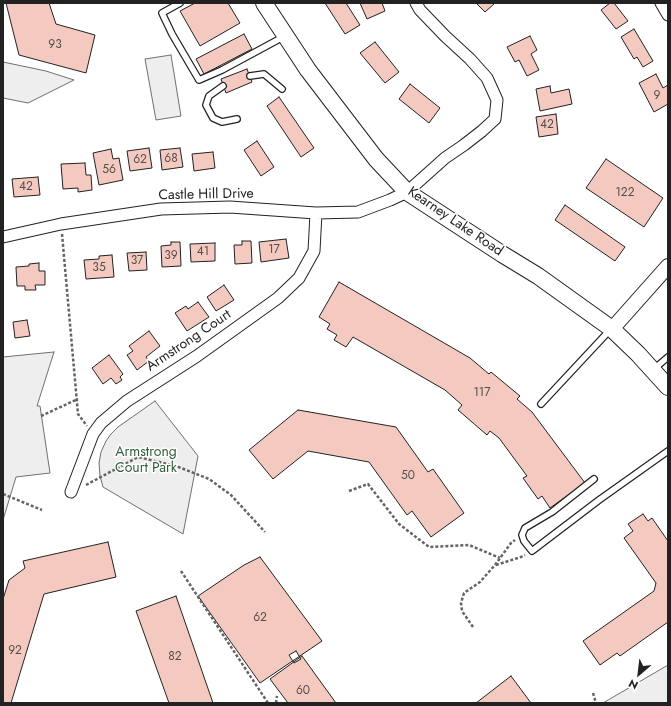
<!DOCTYPE html>
<html>
<head>
<meta charset="utf-8">
<style>
  body { margin:0 }
  #map { position:relative; width:671px; height:706px; overflow:hidden; background:#fff; font-family:Jost,sans-serif }
  canvas { display:block }
  .frame { position:absolute; inset:0; border:4px solid #222; pointer-events:none }
  .north { position:absolute; left:619px; top:654px; width:40px; height:40px; -webkit-text-stroke:3px #fff; paint-order:stroke; rotate:208deg; font-size:11px; font-weight:700; line-height:16px; text-align:center; color:#222 }
  .north::after { content:''; display:block; margin:auto; width:14px; height:18px; background:#222; clip-path:polygon(50% 0,100% 100%,50% 72%,0 100%) }
</style>
</head>
<body>
<div id="map">
<canvas width="671" height="706"></canvas>
<div class="frame"></div>
<div class="north">N</div>
</div>
<script>
const g = document.querySelector('canvas').getContext('2d');
g.lineJoin = 'round';
function fillPath(path, color) { g.fillStyle = color; g.fill(path, 'evenodd'); }
const poly = rows => new Path2D(rows.map(r => 'M' + r).join(''));
function trace(path, color, width, dash) { g.strokeStyle = color; g.lineWidth = width; g.lineCap = dash ? 'butt' : 'round'; g.setLineDash(dash || []); g.stroke(path); }
function drawText(font, color, halo, rows, align = 'center') {
  g.font = font + ' Jost,sans-serif'; g.lineWidth = 3; g.setLineDash([]); g.textBaseline = 'middle'; g.strokeStyle = halo; g.fillStyle = color; for (const [text, x, y, turn = 0] of rows) {
    g.save(); g.translate(x, y); g.rotate((+turn || 0) * Math.PI / 180); g.textAlign = isNaN(turn) ? turn : align; if (halo) g.strokeText(text, 0, 0); g.fillText(text, 0, 0); g.restore();
  }
}
const green = poly([
  [171,55,181,116,156,120,145,59,171,55],
  [3,62,46,71,74,80,28,103,3,98,3,62],
  [54,352,37,406,40,406,50,473,16,477,3,520,3,357,54,352],
  [155,401,198,456,183,534,103,487,100,476,99,463,101,452,106,441,111,434,118,427,155,401],
  [668,665,668,703,603,703,668,665]
]);
const building = poly([
  [6,3,49,3,56,24,95,35,86,73,19,55,6,3],
  [195,3,228,3,240,23,200,46,180,11,195,3],
  [325,3,346,3,360,25,345,34,325,3],
  [360,3,382,3,385,11,367,19,360,3],
  [476,3,495,3,485,12,476,3],
  [610,3,614,3,628,21,616,29,601,10,610,3],
  [634,29,653,61,643,67,637,57,634,59,621,37,634,29],
  [244,34,252,49,204,74,196,59,244,34],
  [530,36,537,50,531,54,539,70,527,76,519,60,515,62,507,47,530,36],
  [375,42,399,72,385,83,360,53,375,42],
  [247,69,252,82,226,93,221,79,247,69],
  [656,74,663,88,668,85,668,104,654,112,639,83,656,74],
  [410,84,440,108,429,123,399,99,410,84],
  [550,86,551,93,569,89,572,104,540,111,536,89,550,86],
  [279,97,314,148,301,157,267,106,279,97],
  [556,114,558,134,539,137,536,117,556,114],
  [257,141,274,167,261,176,244,150,257,141],
  [149,148,152,168,130,171,127,151,149,148],
  [180,148,183,167,162,170,160,150,180,148],
  [111,149,113,159,119,158,123,180,99,185,93,153,111,149],
  [213,152,215,168,194,171,192,154,213,152],
  [606,159,663,198,644,227,586,188,606,159],
  [85,163,86,175,91,175,92,190,78,192,78,188,63,189,61,164,85,163],
  [38,177,40,195,14,197,12,179,38,177],
  [565,205,625,247,615,261,555,220,565,205],
  [286,239,289,258,261,262,259,242,286,239],
  [242,241,251,241,252,263,235,264,234,245,242,245,242,241],
  [171,242,180,242,181,266,162,267,161,246,171,245,171,242],
  [215,243,215,261,191,262,190,244,215,243],
  [146,252,147,270,129,271,127,253,146,252],
  [112,255,114,277,86,279,84,260,99,259,99,256,112,255],
  [39,263,39,271,45,271,45,285,35,285,36,290,25,290,25,286,17,286,16,267,29,266,29,264,39,263],
  [339,282,470,358,489,374,491,372,520,396,517,399,532,412,585,483,550,508,542,496,538,499,523,478,527,476,499,438,490,431,487,435,458,410,462,405,445,390,353,337,346,347,334,340,337,335,327,329,330,324,319,317,339,282],
  [224,285,234,300,216,311,207,297,224,285],
  [198,302,209,317,187,331,175,313,186,306,188,309,198,302],
  [27,320,30,336,15,338,13,322,27,320],
  [149,331,160,346,146,357,149,361,137,370,127,355,133,351,129,346,149,331],
  [109,355,123,374,120,377,122,380,116,384,111,378,103,384,92,368,109,355],
  [298,410,396,427,428,472,433,469,464,513,431,537,412,511,407,515,369,462,308,451,273,479,249,450,298,410],
  [643,514,648,521,652,518,668,541,668,622,620,656,617,653,600,665,583,641,654,591,656,583,624,538,633,531,628,524,643,514],
  [108,542,116,577,44,594,11,703,3,703,3,599,9,580,25,568,23,561,108,542],
  [260,557,322,641,260,683,198,596,244,565,260,557],
  [176,596,213,703,169,703,136,611,176,596],
  [296,651,301,659,294,663,289,655,296,651],
  [302,656,336,703,288,703,270,679,302,656],
  [511,676,531,703,476,703,511,676]
]);
const path = poly([
  [62,234,78,414,87,426],
  [41,416,78,399],
  [86,485,138,457,176,466,209,479,231,495,265,532],
  [349,491,368,484,399,524,429,547,469,545,500,558],
  [3,494,42,510],
  [496,565,521,557,525,555],
  [181,571,268,703],
  [473,627,462,611,461,603,464,593,480,582,495,565,511,543,515,540],
  [593,693,596,703],
  [276,703,277,696]
]);
const service = poly([
  [180,3,162,13,172,34,199,80,222,70,285,36],
  [250,76,264,74,282,89],
  [223,86,209,96,206,105,213,118,222,122,237,119],
  [654,369,668,357],
  [541,404,610,330],
  [594,479,552,512,525,528,522,535,524,541,532,551,599,500,668,451]
]);
const minor = poly([
  [661,3,668,15],
  [3,237,61,224,161,209,230,207,316,213,358,212,390,200,407,192,445,158,464,145,482,131,495,119,497,100,487,78,470,59,445,36,420,10,416,3],
  [71,492,93,434,101,423,127,401,197,356,278,298,299,278,314,251,316,213]
]);
const tertiary = poly([
  [612,329,668,266]
]);
const secondary = poly([
  [264,3,308,70,376,159,407,192,502,254,538,276,612,329,638,354,668,387]
]);
const numberNames = [
  ["93",55,45],
  ["9",657,96],
  ["42",547,125],
  ["68",171,159],
  ["62",140,160],
  ["56",109,170],
  ["42",26,187],
  ["122",625,193],
  ["17",274,250],
  ["41",203,252],
  ["39",171,256],
  ["37",137,261],
  ["35",99,268],
  ["117",482,393],
  ["50",408,476],
  ["62",260,618],
  ["92",15,651],
  ["82",175,657],
  ["60",303,691]
];
const streetNames = [
  ["Castle Hill Drive",206,195,-1],
  ["Kearney Lake Road",455,222,34],
  ["Armstrong Court",189,341,-34]
];
const parkNames = [
  ["Armstrong",146,453],
  ["Court Park",146,469]
];
fillPath(green, '#eee');
trace(green, '#6f6f6f', 1);
fillPath(building, '#f3c9c0');
trace(building, '#222', 1);
trace(service, '#222', 8);
trace(minor, '#222', 13);
trace(tertiary, '#222', 16);
trace(secondary, '#222', 18);
trace(path, '#646464', 2.5, [3, 2]);
trace(service, '#fff', 5.5);
trace(minor, '#fff', 11);
trace(tertiary, '#fff', 14);
trace(secondary, '#fff', 16);
drawText('12px', '#564c4a', null, numberNames);
drawText('14px', '#222', '#fff', streetNames);
drawText('14px', '#2f5e38', '#fff', parkNames);
</script>
</body>
</html>
